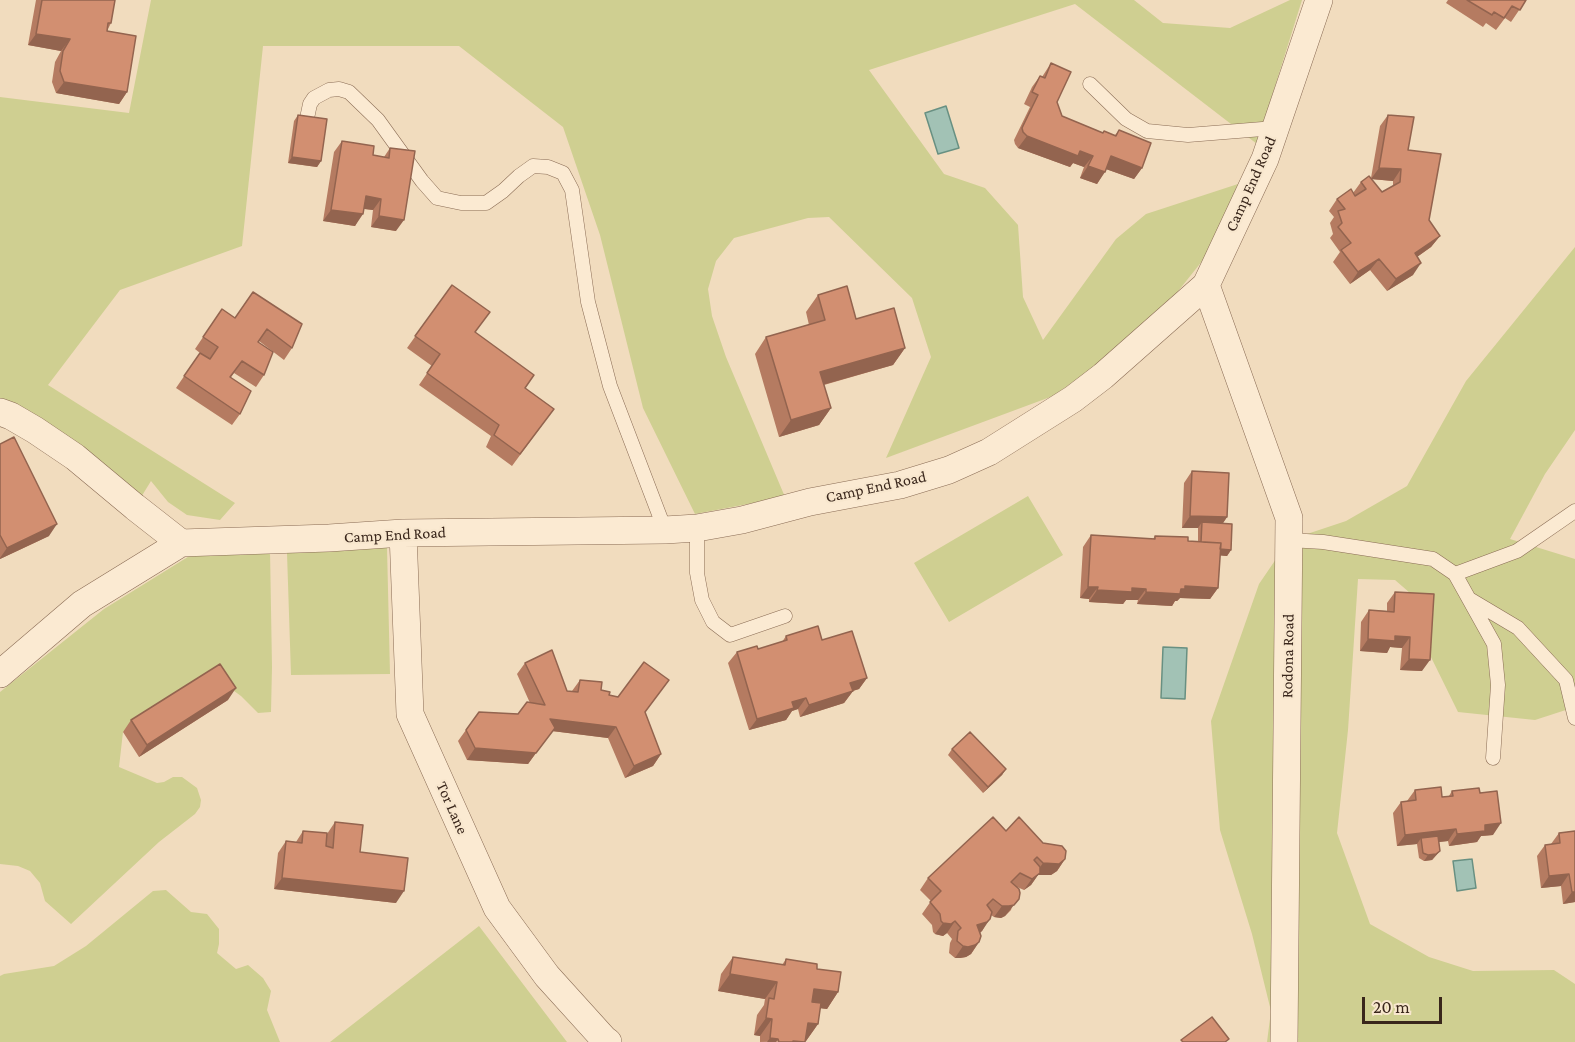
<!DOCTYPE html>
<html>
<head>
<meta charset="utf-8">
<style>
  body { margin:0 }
  #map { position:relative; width:1575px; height:1042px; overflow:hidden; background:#f1dcbe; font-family:"Crimson Pro",serif }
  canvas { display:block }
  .scale { position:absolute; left:1362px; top:997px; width:80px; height:27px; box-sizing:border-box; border:3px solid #39261b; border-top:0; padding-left:8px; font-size:18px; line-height:21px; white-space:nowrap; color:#39261b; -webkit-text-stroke:4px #f8e7ce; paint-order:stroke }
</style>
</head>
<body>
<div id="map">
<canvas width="1575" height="1042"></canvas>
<div class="scale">20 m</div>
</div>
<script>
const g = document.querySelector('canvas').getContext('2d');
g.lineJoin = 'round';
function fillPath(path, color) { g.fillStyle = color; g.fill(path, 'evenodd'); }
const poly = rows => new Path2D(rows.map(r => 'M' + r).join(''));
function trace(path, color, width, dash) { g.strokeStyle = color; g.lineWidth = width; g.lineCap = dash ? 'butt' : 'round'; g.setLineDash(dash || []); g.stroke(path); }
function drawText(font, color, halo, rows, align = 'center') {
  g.font = font + ' "Crimson Pro",serif'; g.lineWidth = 4.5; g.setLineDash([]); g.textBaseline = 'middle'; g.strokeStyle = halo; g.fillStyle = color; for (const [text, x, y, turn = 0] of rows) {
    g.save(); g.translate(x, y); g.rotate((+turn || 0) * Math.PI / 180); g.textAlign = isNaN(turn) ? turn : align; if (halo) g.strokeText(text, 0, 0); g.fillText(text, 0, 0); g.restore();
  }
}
const green = poly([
  [151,0,1134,0,1163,23,1230,28,1290,0,1302,0,1257,144,1075,4,869,70,944,174,985,188,1018,225,1023,297,1043,340,1116,239,1146,214,1238,184,1211,250,1147,330,1053,396,886,458,931,357,912,298,829,217,808,218,734,238,716,261,708,289,712,316,726,357,785,497,695,514,643,408,600,235,563,127,459,46,263,46,242,246,120,290,48,385,235,503,220,520,187,515,168,502,151,481,135,507,0,412,0,97,129,113],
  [1575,247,1575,430,1545,474,1510,539,1575,559,1575,707,1535,720,1458,712,1428,651,1425,606,1395,580,1358,579,1348,730,1337,833,1370,924,1429,957,1473,971,1554,970,1575,984,1575,1042,1267,1042,1271,1011,1252,934,1220,830,1211,721,1259,584,1289,540,1346,521,1407,486,1466,381],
  [1028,496,1063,555,949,622,914,563],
  [387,547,390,674,291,675,287,553],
  [270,550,272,667,271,712,258,713,241,696,212,675,123,732,119,767,157,783,164,782,173,777,182,777,197,788,201,800,200,807,195,814,159,842,71,924,45,901,40,883,30,871,18,866,0,864,0,692,104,609,191,555],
  [166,890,191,912,207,914,219,929,219,944,217,953,236,969,248,965,263,978,271,991,267,1010,280,1042,0,1042,0,976,4,974,54,966,86,946,153,891],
  [479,926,567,1042,330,1042]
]);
const water = poly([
  [946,106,959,148,938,154,925,113,946,106],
  [1163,647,1187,648,1185,699,1161,698,1163,647],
  [1472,859,1476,888,1457,891,1453,861,1472,859]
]);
const service = poly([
  [1090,84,1126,119,1147,131,1188,135,1275,128],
  [306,123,310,104,314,98,329,90,339,89,349,92,378,120,422,181,437,198,461,203,486,203,503,191,519,176,533,166,548,167,563,173,572,190,588,302,610,386,665,530],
  [697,528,697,573,702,600,713,622,730,635,785,616],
  [1289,540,1323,542,1433,559,1455,574,1494,644,1498,685,1493,758],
  [1455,574,1517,551,1575,511],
  [1471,600,1518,628,1566,680,1575,718]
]);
const minor = poly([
  [1206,285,1289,518,1284,1042],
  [0,412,11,416,35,430,75,457,135,507,181,543],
  [403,533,410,714,497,908,547,976,604,1039,608,1042],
  [0,674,82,604,181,543,329,538,403,533,665,530,697,528,742,520,810,502,900,485,949,470,989,452,1073,399,1103,376,1206,285,1265,159,1319,0]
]);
const wall = poly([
  [36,0,115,0,111,23,107,31,127,92,119,104,56,93,52,82,55,62,61,51,28,45],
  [1448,0,1526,0,1511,22,1505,18,1496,30,1486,23,1483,27,1446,3],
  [1051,63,1057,102,1062,116,1103,133,1115,135,1119,130,1142,168,1134,179,1106,169,1097,184,1080,178,1084,167,1073,163,1070,167,1018,148,1015,144,1014,140,1030,107,1024,104,1032,87,1040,76,1042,77],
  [298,115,321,161,317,167,288,163,294,121],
  [1388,115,1408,150,1429,220,1440,236,1431,247,1417,257,1413,275,1387,291,1370,270,1350,284,1333,262,1340,252,1330,238,1333,234,1330,223,1334,217,1329,211,1337,199,1353,193,1361,182,1371,178,1380,126],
  [1371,179,1393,181,1393,186,1382,192],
  [342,141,373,155,384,157,390,148,396,231,371,227,373,210,364,209,355,226,323,221,334,152],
  [452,285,475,332,525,388,554,409,512,466,486,447,491,436,419,385,432,366,407,348],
  [253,292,292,348,284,360,259,341,258,342,264,375,256,387,234,373,231,377,240,414,232,425,176,388,200,353,195,349,222,309,235,318],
  [818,295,905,348,893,365,824,385,831,408,819,425,779,437,755,354,766,337,809,325,806,312],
  [0,444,49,536,0,559],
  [1192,471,1227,517,1223,523,1231,550,1227,556,1220,555,1218,588,1210,599,1180,598,1177,601,1175,601,1172,606,1137,604,1138,600,1126,600,1123,604,1089,602,1089,599,1080,598,1083,547,1091,535,1153,539,1155,536,1188,541,1198,542,1198,528,1182,528,1184,483],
  [1395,592,1422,671,1400,670,1402,648,1390,647,1387,653,1360,651,1361,622,1369,610,1387,611,1387,603],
  [786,636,822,640,867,678,859,689,853,691,844,703,800,717,798,709,792,711,786,720,749,730,728,663,737,652,758,649,782,642],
  [525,663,567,691,572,691,580,680,609,695,618,697,669,680,645,712,661,754,653,766,625,778,608,738,552,731,528,764,467,760,458,741,479,712,518,714,530,703,517,674],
  [228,700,139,757,123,732,131,720],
  [952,749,1006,769,1002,775,983,793,948,755],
  [1415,790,1442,797,1449,796,1452,791,1493,835,1481,836,1477,842,1449,846,1448,841,1438,842,1440,851,1432,860,1424,861,1419,858,1417,844,1397,846,1393,813,1401,802,1407,801],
  [335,822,360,852,396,903,274,889,278,853,286,841,296,842,303,831,327,834],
  [1006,831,1043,843,1065,859,1057,871,1051,875,1038,875,1031,885,1024,890,1017,887,1011,910,1005,916,1001,918,994,917,991,915,982,931,980,933,979,942,971,954,966,957,960,958,955,958,949,953,950,943,952,939,947,933,943,936,935,934,933,932,932,925,922,914,931,901,920,890,928,878],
  [1575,831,1575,902,1563,904,1561,886,1541,888,1537,856,1545,845,1551,844,1559,833],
  [733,957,782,965,786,959,817,969,838,992,827,1009,820,1008,818,1024,806,1041,760,1042,760,1036,754,1035,757,1015,764,1005,765,999,718,991,721,974]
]);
const shadedWall = poly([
  [36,34,70,39,61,51,28,45],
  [64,82,127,92,119,104,56,93],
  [1027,136,1080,151,1093,156,1084,167,1073,163,1070,167,1018,148],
  [1111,156,1142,168,1134,179,1103,168],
  [292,157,321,161,317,167,288,163],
  [1088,166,1105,172,1097,184,1080,178],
  [1379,168,1401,169,1393,181,1371,179],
  [366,196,381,199,373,210,358,208],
  [331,210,363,214,355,226,323,221],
  [379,216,404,220,396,231,371,227],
  [1440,236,1431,247,1407,264,1415,253],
  [1379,259,1370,270,1350,284,1358,272],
  [1421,263,1413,275,1387,291,1396,279],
  [905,348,893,365,808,389,820,372],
  [831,408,819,425,779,437,791,420],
  [1190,516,1227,517,1219,529,1202,522,1198,528,1182,528],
  [57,524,49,536,0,559,0,558,7,548],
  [1201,548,1231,550,1227,556,1197,554],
  [1185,586,1218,588,1210,599,1180,598,1177,601,1175,601,1172,606,1137,604,1146,592],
  [1088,587,1098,587,1089,599,1080,598],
  [1132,588,1146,589,1138,600,1126,600,1123,604,1089,602,1097,590],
  [1395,636,1410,637,1402,648,1390,647,1387,653,1360,651,1368,639],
  [1409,659,1430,660,1422,671,1400,670],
  [867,678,859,689,842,694,850,683],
  [236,688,228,700,139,757,147,745],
  [853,691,844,703,800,717,809,705],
  [806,698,798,709,792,711,786,720,749,730,757,719,792,702],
  [550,719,616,727,608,738,552,731,528,764,467,760,475,748],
  [661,754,653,766,625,778,634,766],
  [1006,769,1002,775,983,793,988,787],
  [1501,823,1493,835,1481,836,1477,842,1449,846,1457,834,1485,825],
  [1456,829,1448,841,1422,844,1421,838,1417,844,1397,846,1405,835],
  [1440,851,1432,860,1424,861,1428,855],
  [1065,859,1057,871,1051,875,1038,875,1031,885,1024,890,1043,863],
  [1569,874,1561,886,1541,888,1549,876],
  [282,878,404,891,396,903,274,889],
  [1572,892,1575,892,1575,902,1563,904],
  [1019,899,1005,916,1001,918,994,917,1002,906],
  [990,919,982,931,979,933,977,925],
  [955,921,947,933,943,936,935,934,943,923],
  [979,942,971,954,966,957,960,958,955,958,963,946],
  [730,974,777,982,765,999,718,991],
  [814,989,838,992,827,1009,802,1006],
  [766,1018,772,1019,760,1036,754,1035],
  [808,1023,818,1024,806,1041,796,1040],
  [770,1038,778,1039,776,1042,767,1042]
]);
const building = poly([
  [42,0,115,0,111,23,108,23,107,31,136,36,127,92,64,82,60,71,63,51,70,39,36,34,42,0],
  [1467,0,1526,0,1520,10,1512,6,1504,18,1494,12,1492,15,1467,0],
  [1051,63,1071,72,1057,102,1062,116,1103,133,1104,131,1116,136,1119,130,1151,143,1142,168,1111,156,1105,172,1088,166,1093,156,1080,151,1078,156,1027,136,1023,132,1022,128,1038,95,1032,92,1040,76,1045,78,1051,63],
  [298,115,327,119,321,161,292,157,298,115],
  [1388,115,1414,117,1408,150,1441,154,1429,220,1440,236,1415,253,1421,263,1396,279,1379,259,1358,272,1341,250,1351,243,1338,227,1342,223,1338,211,1345,209,1337,199,1351,189,1355,196,1366,189,1361,182,1369,176,1382,192,1400,182,1401,169,1379,168,1388,115],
  [342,141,374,146,373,155,389,158,390,148,415,151,404,220,379,216,381,199,366,196,363,214,331,210,342,141],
  [452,285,490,312,475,332,534,375,525,388,554,409,520,454,494,435,499,425,427,373,440,354,415,336,452,285],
  [847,286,856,319,894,308,905,348,820,372,831,408,791,420,766,337,825,320,818,295,847,286],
  [253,292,302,324,292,348,267,329,258,342,273,352,264,375,242,361,230,377,251,391,240,414,184,376,200,353,210,359,218,347,203,337,222,309,235,318,253,292],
  [14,437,57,524,7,548,0,535,0,444,14,437],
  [1192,471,1229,473,1227,517,1190,516,1192,471],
  [1202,522,1232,524,1231,550,1220,549,1221,543,1201,542,1202,522],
  [1091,535,1155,539,1155,536,1188,537,1188,541,1221,543,1218,588,1185,586,1185,589,1181,589,1180,594,1146,592,1146,589,1132,588,1132,592,1097,590,1098,587,1088,587,1091,535],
  [1395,592,1434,594,1430,660,1409,659,1410,637,1395,636,1395,641,1368,639,1369,610,1394,612,1395,592],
  [818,626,822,640,852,631,867,678,850,683,853,691,809,705,806,698,792,702,794,708,757,719,737,652,757,646,758,649,787,640,786,636,818,626],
  [552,650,567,691,578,692,580,680,602,682,601,690,610,692,609,695,618,697,644,662,669,680,645,712,661,754,634,766,616,727,550,719,555,728,536,753,475,748,466,730,479,712,518,714,527,702,545,705,525,663,552,650],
  [220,664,236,688,147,745,131,720,220,664],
  [970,732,1006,769,988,787,952,749,970,732],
  [1441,787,1442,797,1453,796,1452,791,1479,788,1480,793,1497,791,1501,823,1485,825,1485,831,1457,834,1456,829,1405,835,1401,802,1416,800,1415,790,1441,787],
  [993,817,1006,831,1019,817,1043,843,1062,846,1066,851,1065,859,1059,864,1043,863,1037,857,1034,860,1040,867,1040,873,1032,879,1020,873,1011,882,1019,889,1020,893,1019,899,1014,905,1009,906,1002,906,993,899,987,905,992,912,990,919,987,922,977,925,981,936,979,942,975,945,968,947,963,946,957,941,958,931,961,928,955,921,951,924,943,923,941,921,940,914,930,902,941,891,928,878,993,817],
  [335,822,363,825,360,852,408,858,404,891,282,878,286,841,302,843,303,831,327,833,326,846,333,848,335,822],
  [1575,831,1575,892,1572,892,1569,874,1549,876,1545,845,1560,843,1559,833,1575,831],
  [1438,836,1440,851,1436,854,1428,855,1423,853,1421,838,1438,836],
  [733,957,785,965,786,959,817,964,817,969,841,972,838,992,814,989,812,1002,821,1003,818,1024,808,1023,805,1042,793,1041,793,1042,779,1042,778,1039,770,1038,772,1019,766,1018,769,998,774,999,777,982,730,974,733,957],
  [1212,1017,1229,1039,1225,1042,1183,1042,1181,1040,1212,1017]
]);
const streetNames = [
  ["Camp End Road",1251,184,-66],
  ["Camp End Road",876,487,-12],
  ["Camp End Road",395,535,-3],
  ["Rodona Road",1288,656,-89],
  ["Tor Lane",452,808,66]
];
fillPath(green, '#cfcf91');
fillPath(water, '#a2c2b5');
trace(water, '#689082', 1.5);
trace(service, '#8a6c55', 15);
trace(minor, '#8a6c55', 28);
trace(service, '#fbead2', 14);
trace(minor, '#fbead2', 27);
fillPath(wall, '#b57b61');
fillPath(shadedWall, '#93644f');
fillPath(building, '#d28f71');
trace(building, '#93644f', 1.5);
drawText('16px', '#39261b', '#f8e7ce', streetNames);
</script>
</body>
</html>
